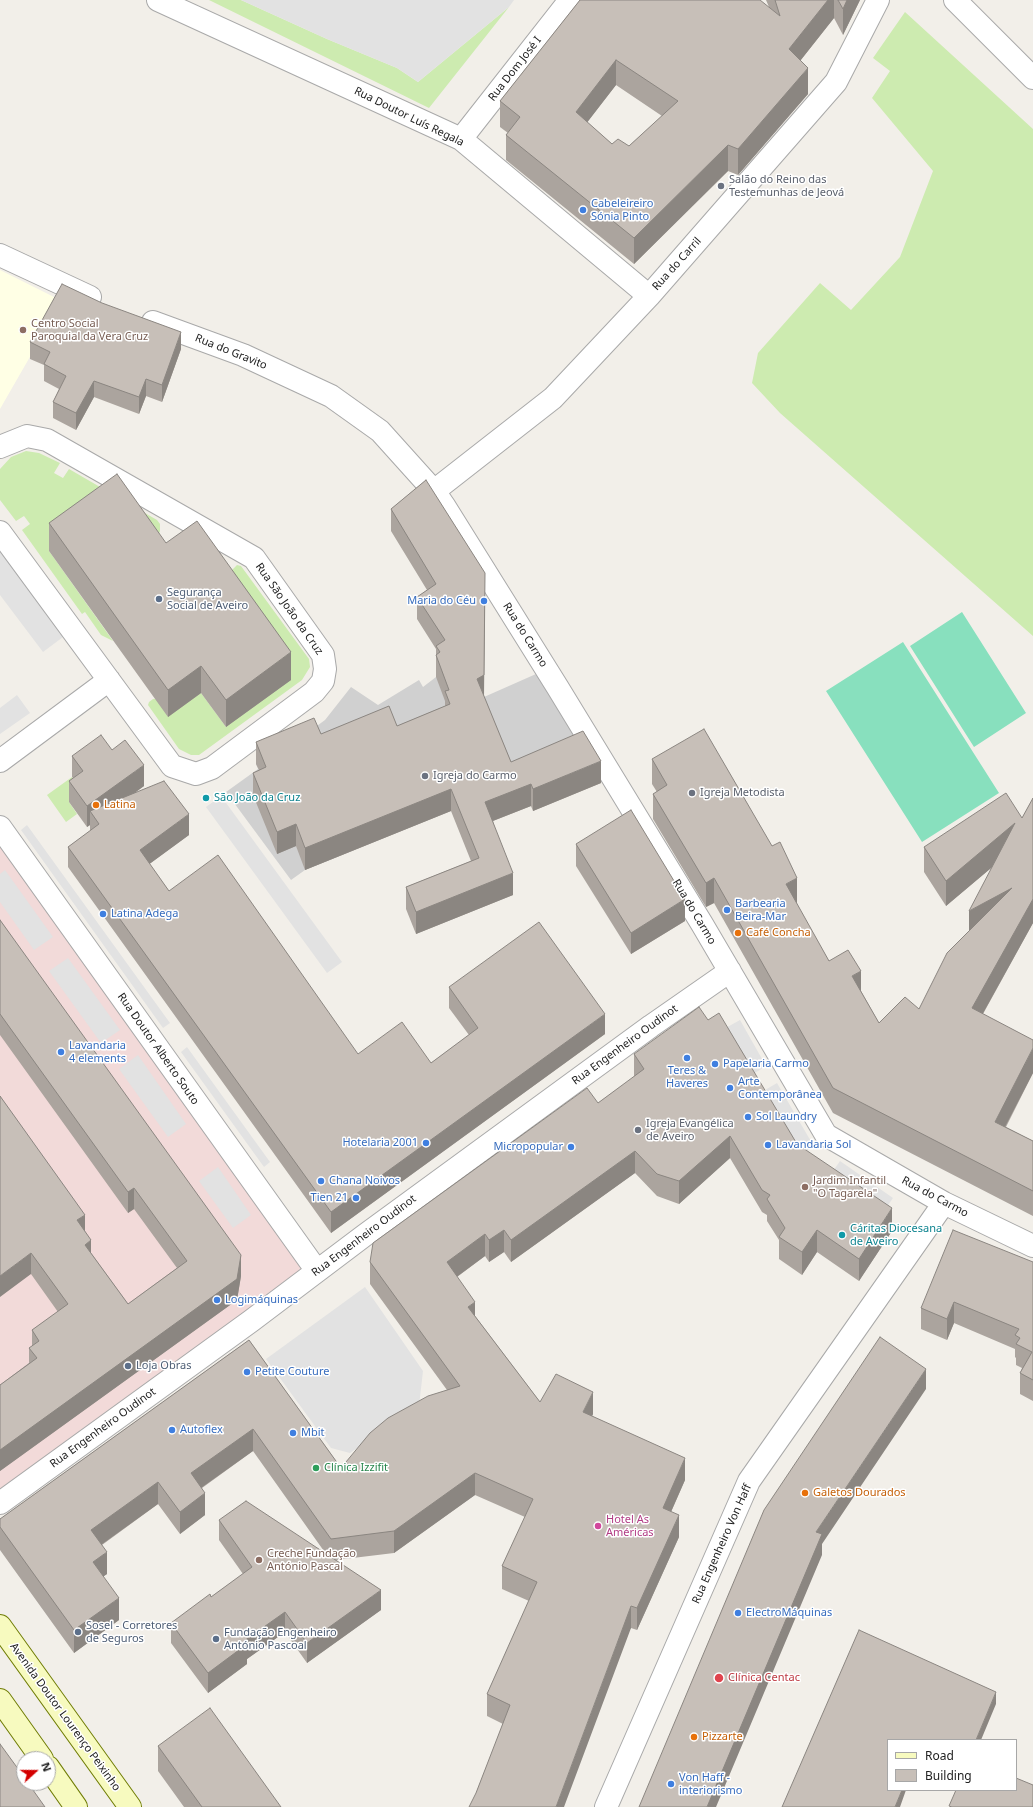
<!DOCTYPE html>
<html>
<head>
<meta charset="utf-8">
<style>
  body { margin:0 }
  #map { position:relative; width:1033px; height:1807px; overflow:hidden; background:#f2efe9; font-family:"Noto Sans",sans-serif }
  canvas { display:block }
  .legend { position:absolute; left:887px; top:1739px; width:130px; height:52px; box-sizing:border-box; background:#fff; border:1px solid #a7a7a7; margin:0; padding:5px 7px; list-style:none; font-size:12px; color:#222 }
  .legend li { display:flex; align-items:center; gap:8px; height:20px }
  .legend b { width:20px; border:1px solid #a7a7a7 }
  .north { position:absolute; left:16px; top:1751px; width:40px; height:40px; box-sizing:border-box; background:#fff; border:1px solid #a7a7a7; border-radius:50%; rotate:69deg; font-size:11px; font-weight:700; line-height:16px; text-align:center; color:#222 }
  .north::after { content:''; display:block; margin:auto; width:14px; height:18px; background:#d40000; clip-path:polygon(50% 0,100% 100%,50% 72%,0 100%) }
</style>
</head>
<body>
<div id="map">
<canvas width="1033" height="1807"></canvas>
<ul class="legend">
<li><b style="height:5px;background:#f7fabf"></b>Road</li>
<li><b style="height:11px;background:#c7bfb8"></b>Building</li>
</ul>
<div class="north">N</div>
</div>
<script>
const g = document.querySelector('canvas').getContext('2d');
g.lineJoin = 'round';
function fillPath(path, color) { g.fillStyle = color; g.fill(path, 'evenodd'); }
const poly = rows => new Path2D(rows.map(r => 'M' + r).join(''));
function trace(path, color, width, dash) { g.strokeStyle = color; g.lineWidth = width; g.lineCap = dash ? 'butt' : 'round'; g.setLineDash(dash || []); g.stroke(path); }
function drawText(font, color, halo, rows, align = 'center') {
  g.font = font + ' "Noto Sans",sans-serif'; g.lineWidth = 3; g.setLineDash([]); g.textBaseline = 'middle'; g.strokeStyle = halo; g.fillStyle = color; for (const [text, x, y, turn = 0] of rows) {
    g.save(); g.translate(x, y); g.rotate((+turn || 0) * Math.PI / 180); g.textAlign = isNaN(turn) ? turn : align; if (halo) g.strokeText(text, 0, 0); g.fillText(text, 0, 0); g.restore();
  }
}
const commercial = poly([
  [0,827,317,1271,0,1503]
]);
const education = poly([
  [0,270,62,301,0,409]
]);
const religious = poly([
  [536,674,585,752,489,795,305,870,291,880,226,792,258,769,256,764,276,756,325,720,351,687,378,705,419,680,423,687,436,677,484,697]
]);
const grass = poly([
  [209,0,241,0,327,39,397,68,418,82,509,7,429,108],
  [905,12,1033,129,1033,636,780,413,752,383,758,353,820,283,851,310,900,257,933,171,872,98,890,71,873,58],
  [26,451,39,453,60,463,54,473,63,478,69,469,157,520,160,524,160,531,153,553,49,551,113,641,101,635,85,612,82,614,22,530,30,524,24,516,16,521,0,500,0,469,11,457],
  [237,565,241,566,309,659,310,667,302,680,199,755,191,755,179,749,148,705,149,702,153,699,201,693,226,727,232,570],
  [72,777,83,792,69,802,77,814,66,822,47,795]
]);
const pitch = poly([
  [962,612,1026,713,974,747,910,646],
  [903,642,999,793,922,842,826,691]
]);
const parking = poly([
  [241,0,514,0,509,7,418,82,397,68,327,39],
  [0,551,63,637,43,652,0,595],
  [17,695,30,713,0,734,0,708],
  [221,796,342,962,327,973,206,807],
  [27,825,170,1023,163,1028,21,830],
  [5,870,53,937,34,950,0,902,0,874],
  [68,958,120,1030,101,1043,49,971],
  [740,1020,766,1066,750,1076,722,1030],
  [187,1047,270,1162,264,1167,181,1052],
  [138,1055,186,1124,168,1137,119,1069],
  [777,1083,809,1138,814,1144,800,1157,760,1093],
  [840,1161,893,1198,882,1214,829,1177],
  [218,1167,251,1215,233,1228,199,1181],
  [365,1287,423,1371,419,1406,350,1453,331,1448,266,1359]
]);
const street = poly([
  [158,0,461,139,649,296],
  [955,0,1033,78],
  [461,139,570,0],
  [0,255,90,297],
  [153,322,243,355,331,396,380,431,434,491,445,507,558,688,702,924,826,1135,944,1203,1033,1246],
  [0,447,27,436,47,440,254,558,323,655,325,669,323,681,314,692,212,768,196,774,172,766,0,532],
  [434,491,553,398,649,296,836,82,878,0],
  [0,761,109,680],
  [0,827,317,1271],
  [0,1503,251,1321,365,1235,651,1026,730,971],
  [606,1807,749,1481,944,1203]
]);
const secondary = poly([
  [0,1626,130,1807],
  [0,1700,42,1759],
  [48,1767,76,1807]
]);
const wall = poly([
  [580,0,769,7,766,0,860,0,843,35,834,18,800,61,808,94,738,175,728,171,634,264,506,160,506,135,508,133,500,127,500,101],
  [616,85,662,116,629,146,612,144,587,122],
  [30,342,181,349,162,402,146,396,139,414,94,397,76,430,53,418,53,402,59,389,44,381,44,365,30,359],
  [426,480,484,697,511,762,601,783,533,811,531,806,493,821,513,895,416,934,406,909,406,887,471,861,451,811,305,870,296,846,277,854,253,795,253,773,259,770,256,764,256,742,397,726,445,706,445,701,436,677,436,649,417,619,417,597,427,590,391,531,391,509],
  [49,523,166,543,291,680,226,727,201,693,168,717,49,551],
  [112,750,144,786,136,792,189,835,149,864,169,891,358,1054,431,1063,469,1035,449,1008,449,987,605,1034,331,1233,68,867,68,847,90,831,90,825,87,827,69,802,69,781,73,778,72,777,72,756],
  [652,759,797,903,796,904,829,961,861,991,879,1023,919,1009,969,931,992,867,946,906,924,872,924,847,1022,818,1033,798,1033,923,983,1014,1033,1073,1006,1127,1033,1141,1033,1216,833,1113,714,903,706,907,653,819,653,794,657,792,652,784],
  [576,844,685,921,631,954,576,866],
  [0,920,241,1276,237,1300,0,1471,0,1385,29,1363,29,1348,32,1346,32,1330,58,1312,31,1274,0,1096,85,1231,91,1253,128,1304,177,1268,134,1209,128,1213,0,1035],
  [708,1020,797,1144,892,1231,859,1281,817,1252,802,1275,779,1259,779,1240,767,1221,767,1215,762,1212,730,1158,679,1204,657,1196,635,1173,511,1262,504,1252,489,1262,485,1256,457,1277,475,1316,540,1402,593,1414,592,1416,685,1480,671,1512,679,1537,637,1630,631,1628,476,1793,503,1724,487,1716,487,1694,529,1601,502,1589,502,1566,525,1517,475,1495,394,1553,336,1560,381,1610,307,1663,285,1632,247,1659,247,1664,208,1693,171,1643,171,1623,211,1597,243,1574,219,1540,219,1520,326,1554,253,1451,202,1488,205,1515,180,1534,158,1504,102,1545,107,1574,103,1576,119,1620,74,1653,0,1550,0,1519,249,1340,341,1468,447,1390,370,1284,370,1262,598,1103,634,1077,634,1054],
  [1033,1262,1033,1401,1020,1394,1020,1373,1022,1368,1016,1365,1016,1358,1015,1357,1015,1349,954,1323,947,1340,921,1329,921,1308],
  [158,1746,281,1807,184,1807,158,1771]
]);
const shadedWall = poly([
  [828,0,834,0,834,18,789,75,789,49],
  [847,0,860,0,843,35,843,9],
  [616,60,616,85,576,137,576,112],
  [808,68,808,94,738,175,738,149],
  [728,145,728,171,634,264,634,238],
  [181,332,181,349,162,402,162,385],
  [146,379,146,396,139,414,139,397],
  [94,381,94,397,76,430,76,413],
  [485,595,484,697,477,679],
  [291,652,291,680,226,727,226,700],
  [201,666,201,693,168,717,168,690],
  [601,761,601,783,533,811,533,789],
  [144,765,144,786,97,820,90,811,90,825,87,827,87,806],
  [531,784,531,806,485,824,485,802],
  [451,789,451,811,305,870,305,848],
  [189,814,189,835,140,871,140,850],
  [1015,823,1015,848,946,906,946,881],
  [296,824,296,846,277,854,277,832],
  [513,873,513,895,416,934,416,912],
  [714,878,714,903,706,907,706,883],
  [797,878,797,903,786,909,786,884],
  [1012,888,969,936,969,911],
  [685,899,685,921,631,954,631,933],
  [1033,899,1033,923,972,1033,972,1008],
  [861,971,861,996,852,976],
  [605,1014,605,1034,331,1233,331,1212],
  [1033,1048,1033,1073,995,1146,995,1122],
  [730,1136,730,1158,679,1204,679,1181],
  [635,1151,635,1173,511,1262,511,1240],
  [134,1188,134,1209,128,1213,128,1192],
  [892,1208,892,1231,859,1281,859,1259],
  [85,1215,85,1236,77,1220],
  [504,1230,504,1252,489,1262,489,1240],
  [817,1230,817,1252,802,1275,802,1252],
  [485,1234,485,1256,447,1284,447,1262],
  [91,1240,91,1261,85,1245],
  [31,1253,31,1274,0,1297,0,1276],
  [241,1255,241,1276,237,1300,0,1471,0,1450],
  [475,1302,475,1324,468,1307],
  [954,1302,954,1323,947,1340,947,1319],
  [926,1369,926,1389,822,1544,822,1555,716,1807,707,1807,816,1532],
  [593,1392,593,1414,583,1434,583,1412],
  [253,1429,253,1451,191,1495,191,1473],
  [685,1458,685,1480,663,1530,663,1508],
  [475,1473,475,1495,394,1553,394,1531],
  [158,1482,158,1504,91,1552,91,1530],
  [205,1493,205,1515,180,1534,180,1512],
  [679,1515,679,1537,637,1630,637,1608],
  [107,1552,107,1574,93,1584,93,1562],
  [381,1590,381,1610,307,1663,307,1643],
  [119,1598,119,1620,74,1653,74,1630],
  [631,1606,631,1628,564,1807,556,1807],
  [285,1612,285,1632,247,1659,247,1664,208,1693,208,1673,244,1641],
  [996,1692,996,1704,981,1740,976,1740],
  [902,1790,906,1790,900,1807,895,1807]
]);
const building = poly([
  [580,0,760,0,780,16,775,0,828,0,789,49,808,68,738,149,728,145,634,238,506,135,520,117,500,101,580,0],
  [616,60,678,101,629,146,618,139,612,144,576,112,616,60],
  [838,0,847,0,843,9,838,0],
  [62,284,102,303,181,332,162,385,146,379,139,397,94,381,76,413,53,402,66,376,44,364,50,352,30,342,62,284],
  [117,474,166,543,197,521,291,652,226,700,201,666,168,690,49,523,117,474],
  [426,480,485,573,484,675,477,679,511,762,583,731,601,761,533,789,531,784,485,802,513,873,416,912,406,887,479,858,451,789,305,848,296,824,277,832,253,773,266,767,256,742,314,718,321,734,389,706,397,726,450,704,445,691,449,690,436,655,440,652,436,646,445,640,417,597,436,584,391,509,426,480],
  [704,729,772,846,780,842,797,878,786,884,829,961,848,950,861,971,852,976,879,1023,905,997,919,1009,947,953,1012,888,969,911,1015,823,946,881,924,847,1006,793,1022,818,1033,798,1033,899,972,1008,1033,1040,1033,1048,995,1122,1033,1141,1033,1191,833,1088,714,878,706,883,653,794,667,785,652,759,704,729],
  [101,735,112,750,125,740,144,765,87,806,69,781,83,771,72,756,101,735],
  [164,781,189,814,140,850,169,891,218,855,358,1054,402,1022,431,1063,478,1028,449,987,539,922,605,1014,331,1212,68,847,99,824,90,811,164,781],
  [631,810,685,899,631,933,576,844,631,810],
  [0,920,241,1255,237,1279,0,1450,0,1385,37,1358,29,1348,39,1341,32,1330,68,1304,31,1253,0,1276,0,1096,85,1215,77,1220,91,1240,85,1245,128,1304,187,1261,134,1188,128,1192,0,1014,0,920],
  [699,1007,708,1020,719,1013,797,1144,892,1208,859,1259,817,1230,802,1252,779,1237,785,1228,767,1199,770,1195,762,1190,730,1136,679,1181,657,1174,635,1151,511,1240,504,1230,489,1240,485,1234,447,1262,475,1302,468,1307,540,1402,556,1374,593,1392,583,1412,685,1458,663,1508,679,1515,637,1608,631,1606,556,1807,469,1807,476,1793,510,1705,487,1694,537,1582,502,1566,533,1499,475,1473,394,1531,331,1539,253,1429,191,1473,205,1493,180,1512,158,1482,91,1530,107,1552,93,1562,119,1598,74,1630,0,1527,0,1519,249,1340,341,1468,370,1433,388,1418,428,1396,460,1386,370,1262,373,1243,587,1088,598,1103,644,1069,634,1054,699,1007],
  [953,1230,1033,1262,1033,1380,1020,1373,1032,1352,1016,1344,1020,1338,1015,1335,1019,1329,954,1302,947,1319,921,1308,953,1230],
  [880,1337,926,1369,816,1532,822,1534,707,1807,639,1807,764,1510,880,1337],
  [246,1501,381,1590,307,1643,285,1612,244,1641,247,1644,208,1673,171,1623,210,1594,211,1597,252,1567,219,1520,246,1501],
  [859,1630,996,1692,976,1740,888,1740,888,1790,902,1790,895,1807,782,1807,859,1630],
  [210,1708,281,1807,202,1807,158,1746,210,1708],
  [0,1744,24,1777,24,1783,28,1783,45,1807,0,1807,0,1744],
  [1016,1778,1033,1785,1033,1807,952,1807,949,1806,956,1790,1016,1790,1016,1778]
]);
const markers = [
  [721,186,4,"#6b7280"],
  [583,210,4,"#3f7fe0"],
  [23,330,4,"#8d6e63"],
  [159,599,4,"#5c6f8a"],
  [484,601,4,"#3f7fe0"],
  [425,776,4,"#6b7280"],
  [692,793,4,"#6b7280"],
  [206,798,4,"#0f9aa8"],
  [96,805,4,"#e8710a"],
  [727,910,4,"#3f7fe0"],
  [103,914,4,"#3f7fe0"],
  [738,933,4,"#e8710a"],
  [61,1052,4,"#3f7fe0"],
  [687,1058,4,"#3f7fe0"],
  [715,1064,4,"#3f7fe0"],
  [730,1088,4,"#3f7fe0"],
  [748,1117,4,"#3f7fe0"],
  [638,1130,4,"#6b7280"],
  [426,1143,4,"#3f7fe0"],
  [768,1145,4,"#3f7fe0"],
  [571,1147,4,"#3f7fe0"],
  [321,1181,4,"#3f7fe0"],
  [805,1187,4,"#8d6e63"],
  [356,1198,4,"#3f7fe0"],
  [842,1235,4,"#0f9aa8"],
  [217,1300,4,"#3f7fe0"],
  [128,1366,4,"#5c6f8a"],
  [247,1372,4,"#3f7fe0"],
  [172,1430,4,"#3f7fe0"],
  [293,1433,4,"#3f7fe0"],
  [316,1468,4,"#2e9e5b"],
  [805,1493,4,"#e8710a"],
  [598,1526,4,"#d1479c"],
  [259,1560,4,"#8d6e63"],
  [738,1613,4,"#3f7fe0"],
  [78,1632,4,"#5c6f8a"],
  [216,1639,4,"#5c6f8a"],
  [719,1678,5,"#e0444e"],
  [694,1737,4,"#e8710a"],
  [671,1784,4,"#3f7fe0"]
];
const streetNames = [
  ["Rua Dom José I",515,69,-52],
  ["Rua Doutor Luís Regala",409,117,26],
  ["Rua do Carril",677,264,-48],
  ["Rua do Gravito",231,352,22],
  ["Rua São João da Cruz",289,609,55],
  ["Rua do Carmo",525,635,58],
  ["Rua do Carmo",694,912,59],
  ["Rua Engenheiro Oudinot",625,1045,-36],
  ["Rua Doutor Alberto Souto",158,1049,55],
  ["Rua do Carmo",935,1197,28],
  ["Rua Engenheiro Oudinot",364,1236,-37],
  ["Rua Engenheiro Oudinot",103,1428,-36],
  ["Rua Engenheiro Von Haff",722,1544,-66],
  ["Avenida Doutor Lourenço Peixinho",65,1717,54]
];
const worshipNames = [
  ["Salão do Reino das",729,180],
  ["Testemunhas de Jeová",729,193],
  ["Igreja do Carmo",433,776],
  ["Igreja Metodista",700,793],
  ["Igreja Evangélica",646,1124],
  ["de Aveiro",646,1137]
];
const shopNames = [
  ["Cabeleireiro",591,204],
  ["Sónia Pinto",591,217],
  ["Maria do Céu",476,601,"right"],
  ["Barbearia",735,904],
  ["Beira-Mar",735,917],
  ["Latina Adega",111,914],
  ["Lavandaria",69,1046],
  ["4 elements",69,1059],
  ["Papelaria Carmo",723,1064],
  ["Teres &",687,1071,"center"],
  ["Haveres",687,1084,"center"],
  ["Arte",738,1082],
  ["Contemporânea",738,1095],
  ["Sol Laundry",756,1117],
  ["Hotelaria 2001",418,1143,"right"],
  ["Lavandaria Sol",776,1145],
  ["Micropopular",563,1147,"right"],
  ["Chana Noivos",329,1181],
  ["Tien 21",348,1198,"right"],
  ["Logimáquinas",225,1300],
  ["Petite Couture",255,1372],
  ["Autoflex",180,1430],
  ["Mbit",301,1433],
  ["ElectroMáquinas",746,1613],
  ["Von Haff -",679,1778],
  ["interiorismo",679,1791]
];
const educationNames = [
  ["Centro Social",31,324],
  ["Paroquial da Vera Cruz",31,337],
  ["Jardim Infantil",813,1181],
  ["\"O Tagarela\"",813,1194],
  ["Creche Fundação",267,1554],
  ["António Pascal",267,1567]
];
const serviceNames = [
  ["Segurança",167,593],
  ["Social de Aveiro",167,606],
  ["Loja Obras",136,1366],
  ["Sosel - Corretores",86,1626],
  ["de Seguros",86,1639],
  ["Fundação Engenheiro",224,1633],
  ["António Pascoal",224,1646]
];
const cultureNames = [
  ["São João da Cruz",214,798],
  ["Cáritas Diocesana",850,1229],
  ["de Aveiro",850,1242]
];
const foodNames = [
  ["Latina",104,805],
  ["Café Concha",746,933],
  ["Galetos Dourados",813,1493],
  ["Pizzarte",702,1737]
];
const leisureNames = [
  ["Clínica Izzifit",324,1468]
];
const hotelNames = [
  ["Hotel As",606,1520],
  ["Américas",606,1533]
];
const healthNames = [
  ["Clínica Centac",728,1678]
];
fillPath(commercial, '#f2dad9');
fillPath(education, '#ffffe5');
fillPath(religious, '#d0d0d0');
fillPath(grass, '#cdebb0');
fillPath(pitch, '#88e0be');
fillPath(parking, '#e2e2e2');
trace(street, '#a9a9a9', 24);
trace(secondary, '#707d05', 24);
trace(street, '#fff', 22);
trace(secondary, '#f7fabf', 22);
fillPath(wall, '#aba49e');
fillPath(shadedWall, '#8b8681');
fillPath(building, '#c7bfb8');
trace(building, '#8b8681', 1);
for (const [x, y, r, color] of markers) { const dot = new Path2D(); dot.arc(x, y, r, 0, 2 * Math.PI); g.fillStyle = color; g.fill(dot); trace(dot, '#fff', 1.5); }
drawText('11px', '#222', '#fff', streetNames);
drawText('11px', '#5b616d', '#fff', worshipNames, 'left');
drawText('11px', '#366cbe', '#fff', shopNames, 'left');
drawText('11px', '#785e54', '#fff', educationNames, 'left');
drawText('11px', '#4e5e75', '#fff', serviceNames, 'left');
drawText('11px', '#0d838f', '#fff', cultureNames, 'left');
drawText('11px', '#c56008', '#fff', foodNames, 'left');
drawText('11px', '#27864d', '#fff', leisureNames, 'left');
drawText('11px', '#b23c85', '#fff', hotelNames, 'left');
drawText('11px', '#be3a42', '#fff', healthNames, 'left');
</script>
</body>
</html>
